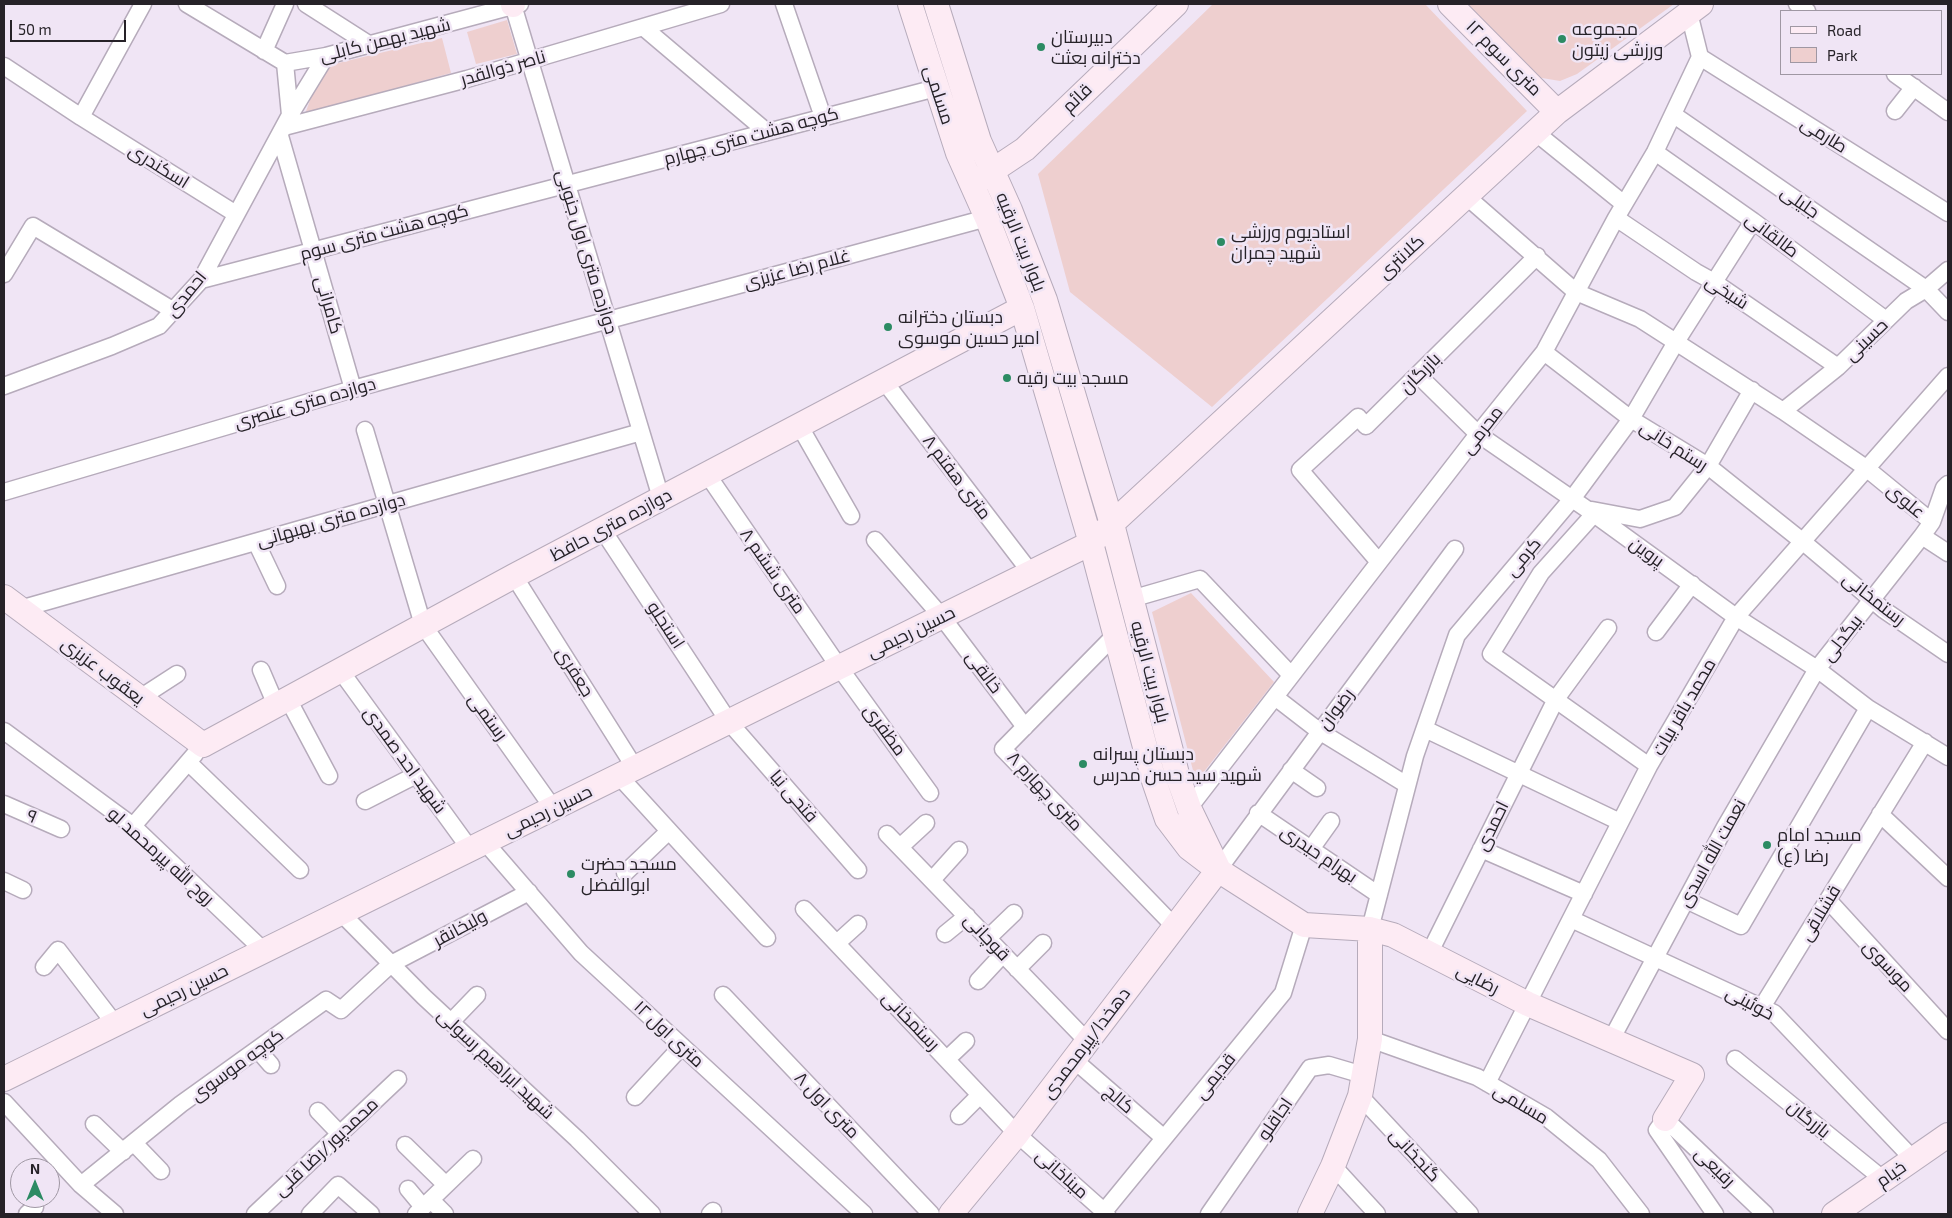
<!DOCTYPE html>
<html>
<head>
<meta charset="utf-8">
<style>
  body { margin:0 }
  #map { position:relative; width:1952px; height:1218px; overflow:hidden; background:#f0e5f5; font-family:"Exo 2",sans-serif }
  canvas { display:block }
  .frame { position:absolute; inset:0; border:5px solid #262228; pointer-events:none }
  .legend { position:absolute; left:1780px; top:10px; width:162px; height:65px; box-sizing:border-box; background:#f0e5f5; border:1px solid #9f97a3; margin:0; padding:6px 9px; list-style:none; font-size:15px; color:#262228 }
  .legend li { display:flex; align-items:center; gap:10px; height:25px }
  .legend b { width:25px; border:1px solid #9f97a3 }
  .north { position:absolute; left:10px; top:1158px; width:50px; height:50px; box-sizing:border-box; background:#f0e5f5; border:1px solid #9f97a3; border-radius:50%; rotate:0deg; font-size:14px; font-weight:700; line-height:20px; text-align:center; color:#262228 }
  .north::after { content:''; display:block; margin:auto; width:18px; height:22px; background:#2c8b63; clip-path:polygon(50% 0,100% 100%,50% 72%,0 100%) }
  .scale { position:absolute; left:10px; top:20px; width:116px; height:22px; box-sizing:border-box; border:2px solid #262228; border-top:0; padding-left:6px; font-size:15px; line-height:18px; white-space:nowrap; color:#262228; -webkit-text-stroke:4px #f0e5f5; paint-order:stroke }
</style>
</head>
<body>
<div id="map">
<canvas width="1952" height="1218"></canvas>
<div class="frame"></div>
<ul class="legend">
<li><b style="height:6px;background:#fdebf4"></b>Road</li>
<li><b style="height:14px;background:#eecfcf"></b>Park</li>
</ul>
<div class="north">N</div>
<div class="scale">50 m</div>
</div>
<script>
const g = document.querySelector('canvas').getContext('2d');
g.lineJoin = 'round';
function fillPath(path, color) { g.fillStyle = color; g.fill(path, 'evenodd'); }
const poly = rows => new Path2D(rows.map(r => 'M' + r).join(''));
function trace(path, color, width, dash) { g.strokeStyle = color; g.lineWidth = width; g.lineCap = dash ? 'butt' : 'round'; g.setLineDash(dash || []); g.stroke(path); }
function drawText(font, color, halo, rows, align = 'center') {
  g.font = font + ' "Exo 2",Cairo,sans-serif'; g.lineWidth = 5; g.setLineDash([]); g.textBaseline = 'middle'; g.strokeStyle = halo; g.fillStyle = color; for (const [text, x, y, turn = 0] of rows) {
    g.save(); g.translate(x, y); g.rotate((+turn || 0) * Math.PI / 180); g.textAlign = isNaN(turn) ? turn : align; if (halo) g.strokeText(text, 0, 0); g.fillText(text, 0, 0); g.restore();
  }
}
const green = poly([
  [1213,4,1425,4,1527,111,1212,407,1070,292,1038,174],
  [1466,4,1674,4,1577,74,1560,81,1536,77],
  [507,20,517,54,476,64,467,32],
  [442,38,451,73,305,114,322,67],
  [1191,593,1274,682,1196,782,1152,612]
]);
const street = poly([
  [187,4,285,63],
  [306,4,370,45],
  [784,4,823,117],
  [1797,4,1807,11],
  [513,5,661,498],
  [643,27,767,132],
  [264,51,285,4],
  [1700,57,1948,213],
  [285,63,326,56,520,4],
  [285,63,290,115],
  [4,66,81,117,143,4],
  [1895,74,1948,112],
  [1895,111,1914,87],
  [1674,115,1926,289,1948,312],
  [81,117,236,214],
  [284,127,467,79,721,4],
  [1535,132,1624,204],
  [280,136,353,389],
  [1655,152,1753,221,1886,320],
  [1466,196,1576,292,1640,319,1783,411,1866,468,1932,522,1922,536,1948,553],
  [1616,218,1696,272,1714,282,1838,367],
  [4,274,33,226,174,311],
  [201,280,936,88],
  [1544,352,1631,419,1708,466,1802,541,1884,610,1948,654],
  [1418,375,1478,434,1594,514,1736,617,1817,669,1868,708,1948,757],
  [884,381,1031,573],
  [4,386,112,346,159,326,201,280,290,115,326,56],
  [1783,411,1838,367,1906,301,1926,289,1948,270],
  [799,425,851,516],
  [365,430,423,625,553,808],
  [707,474,839,667,930,793],
  [4,492,353,389,987,218],
  [1592,510,1640,519,1675,507,1708,466,1752,390],
  [1594,514,1541,573,1491,654,1649,766],
  [1932,522,1944,488,1948,484],
  [602,529,729,722,858,870],
  [875,540,942,617,1025,727],
  [256,542,277,586],
  [1379,562,1300,470,1358,417,1366,426,1537,256],
  [514,576,635,768],
  [1131,599,1200,579,1291,675],
  [20,609,641,432],
  [1656,632,1692,584],
  [1115,635,1003,749,1174,926],
  [261,670,276,705],
  [340,670,470,849],
  [1275,697,1319,731,1407,785],
  [140,698,177,674],
  [288,699,329,776],
  [1425,729,1620,822],
  [4,731,133,826,264,951],
  [188,762,300,870],
  [1291,770,1317,788],
  [619,776,767,938],
  [365,801,416,775],
  [4,804,61,829],
  [1189,808,1478,434,1544,352,1616,218,1655,152,1700,57,1689,13],
  [1258,813,1379,895],
  [1880,814,1948,878],
  [133,826,195,754],
  [887,834,1087,1041],
  [485,842,581,953,864,1214],
  [900,847,926,823],
  [1311,849,1331,821],
  [1481,849,1584,894],
  [1218,870,1455,549],
  [625,873,669,831],
  [932,880,959,850],
  [4,881,23,890],
  [1686,900,1741,926,1868,708],
  [1828,900,1948,1031],
  [804,909,1017,1134,1107,1214],
  [341,913,424,997,577,1139,652,1214],
  [1571,919,1774,1013,1913,1159],
  [1370,929,1415,756,1457,635,1572,499,1631,419,1676,342,1753,221],
  [945,934,967,916],
  [988,938,1014,913],
  [837,943,858,924],
  [1429,954,1556,699,1608,628],
  [44,967,58,950,115,1024],
  [1017,969,1043,943],
  [978,981,1003,954],
  [723,995,931,1214],
  [1762,1007,1925,742],
  [451,1022,477,995],
  [1370,1039,1477,1077,1546,1117,1599,1160,1641,1214],
  [1611,1040,1725,827,1817,669,1922,536],
  [258,1050,271,1065],
  [947,1059,966,1041],
  [1073,1059,1164,1138],
  [1735,1059,1884,1180],
  [1487,1083,1649,766,1736,617,1948,376],
  [1360,1096,1470,1214],
  [635,1097,682,1046],
  [4,1102,81,1185,115,1214],
  [318,1111,340,1134],
  [959,1116,980,1095],
  [94,1124,123,1152],
  [134,1143,161,1171],
  [405,1145,446,1185],
  [1333,1166,1377,1214],
  [81,1185,181,1104,326,1000,341,1010,391,964,529,892],
  [408,1189,423,1207],
  [431,1200,445,1214],
  [27,1214,35,1207],
  [255,1214,398,1079],
  [310,1214,338,1185,371,1214],
  [416,1214,473,1159],
  [710,1214,713,1211],
  [1102,1214,1283,993,1304,925],
  [1209,1214,1310,1068,1329,1065,1363,1075],
  [1715,1214,1657,1130,1665,1119,1765,1214]
]);
const secondary = poly([
  [513,4,513,5],
  [910,4,958,153,987,218,1022,308,1091,543,1154,781,1167,819,1189,848,1218,870,1304,925,1370,929,1393,935,1528,1004,1692,1075,1665,1119],
  [936,4,979,141,1010,210,1045,300,1112,524,1177,774,1189,808,1218,868],
  [1450,4,1557,112],
  [980,179,1025,149,1176,4],
  [4,597,203,745,514,576,1022,308],
  [4,1079,1091,543,1557,112,1701,4],
  [951,1214,1017,1134,1218,870],
  [1310,1214,1333,1166,1360,1096,1370,1039,1370,929],
  [1834,1214,1948,1135]
]);
const markers = [
  [1562,39,5,"#2c8b63"],
  [1041,47,5,"#2c8b63"],
  [1221,242,5,"#2c8b63"],
  [888,327,5,"#2c8b63"],
  [1007,378,5,"#2c8b63"],
  [1083,764,5,"#2c8b63"],
  [1767,845,5,"#2c8b63"],
  [571,874,5,"#2c8b63"]
];
const poiNames = [
  ["مجموعه",1572,29],
  ["ورزشی زیتون",1572,50],
  ["دبیرستان",1051,37],
  ["دخترانه بعثت",1051,58],
  ["استادیوم ورزشی",1231,232],
  ["شهید چمران",1231,253],
  ["دبستان دخترانه",898,317],
  ["امیر حسین موسوی",898,338],
  ["مسجد بیت رقیه",1017,378],
  ["دبستان پسرانه",1093,754],
  ["شهید سید حسن مدرس",1093,775],
  ["مسجد امام",1777,835],
  ["رضا (ع)",1777,856],
  ["مسجد حضرت",581,864],
  ["ابوالفضل",581,885]
];
const streetNames = [
  ["شهید بهمن کابلی",385,40,-14],
  ["۱۲ متری سوم",1504,58,45],
  ["ناصر ذوالقدر",503,68,-16],
  ["مسلمی",939,95,72],
  ["قائم",1077,98,-44],
  ["طارمی",1824,135,32],
  ["کوچه هشت متری چهارم",751,136,-15],
  ["اسکندری",159,166,32],
  ["جلیلی",1800,202,35],
  ["کوچه هشت متری سوم",384,232,-15],
  ["طالقانی",1772,235,37],
  ["بلوار بیت الرقیه",1021,242,68],
  ["دوازده متری اول جنوبی",587,252,73],
  ["کلانتری",1401,257,-43],
  ["غلام رضا عزیزی",797,269,-15],
  ["شیخی",1727,292,33],
  ["احمدی",186,294,-51],
  ["کامرانی",329,305,74],
  ["حسینی",1866,340,-44],
  ["بازرگان",1420,373,-45],
  ["دوازده متری عنصری",305,403,-16],
  ["محرمی",1482,430,-52],
  ["رستم خانی",1674,446,33],
  ["۸ متری هفتم",957,477,53],
  ["علوی",1906,501,40],
  ["دوازده متری بهبهانی",331,520,-16],
  ["دوازده متری حافظ",611,525,-28],
  ["پروین",1647,552,36],
  ["کرمی",1523,557,-50],
  ["۸ متری ششم",773,571,55],
  ["رستمخانی",1874,599,38],
  ["استجلو",666,625,57],
  ["حسین رحیمی",911,632,-26],
  ["بیگدلی",1842,638,-52],
  ["یعقوب عزیزی",103,671,37],
  ["جعفری",575,672,58],
  ["خالقی",984,672,53],
  ["بلوار بیت الرقیه",1150,672,75],
  ["محمد باقر بیات",1684,707,-60],
  ["رضوان",1336,709,-53],
  ["رستمی",488,717,54],
  ["مظفری",885,730,54],
  ["شهید احد صمدی",405,760,54],
  ["۸ متری چهارم",1045,791,47],
  ["فتحی نیا",794,796,49],
  ["حسین رحیمی",548,811,-26],
  ["۹",32,816,23],
  ["احمدی",1492,826,-64],
  ["نعمت الله اسدی",1712,853,-61],
  ["بهرام حیدری",1319,854,34],
  ["روح الله پیرمحمد لو",161,856,42],
  ["قشلاقی",1820,913,-59],
  ["ولیخانقر",460,928,-28],
  ["قوچانی",987,937,46],
  ["موسوی",1888,966,47],
  ["رضایی",1478,979,27],
  ["حسین رحیمی",184,990,-26],
  ["خوئینی",1750,1003,28],
  ["رستمخانی",911,1021,46],
  ["۱۲ متری اول",669,1034,43],
  ["دهخدا/پیرمحمدی",1086,1043,-53],
  ["شهید ابراهیم رسولی",496,1064,43],
  ["کوچه موسوی",237,1065,-36],
  ["قدیمی",1215,1076,-51],
  ["کالج",1119,1099,41],
  ["مسلمی",1521,1104,31],
  ["۸ متری اول",827,1105,46],
  ["اجاقلو",1275,1119,-55],
  ["بازرگان",1809,1119,39],
  ["محمدپور/رضا قلی",326,1147,-43],
  ["گنجخانی",1415,1155,47],
  ["رفیعی",1715,1167,44],
  ["میناخانی",1062,1174,42],
  ["خیام",1891,1174,-35]
];
fillPath(green, '#eecfcf');
trace(street, '#b6abbb', 19);
trace(secondary, '#b6abbb', 26);
trace(street, '#fff', 16);
trace(secondary, '#fdebf4', 24);
for (const [x, y, r, color] of markers) { const dot = new Path2D(); dot.arc(x, y, r, 0, 2 * Math.PI); g.fillStyle = color; g.fill(dot); trace(dot, '#f0e5f5', 2); }
drawText('18px', '#262228', '#f0e5f5', poiNames, 'left');
drawText('18px', '#262228', '#f0e5f5', streetNames);
</script>
</body>
</html>
